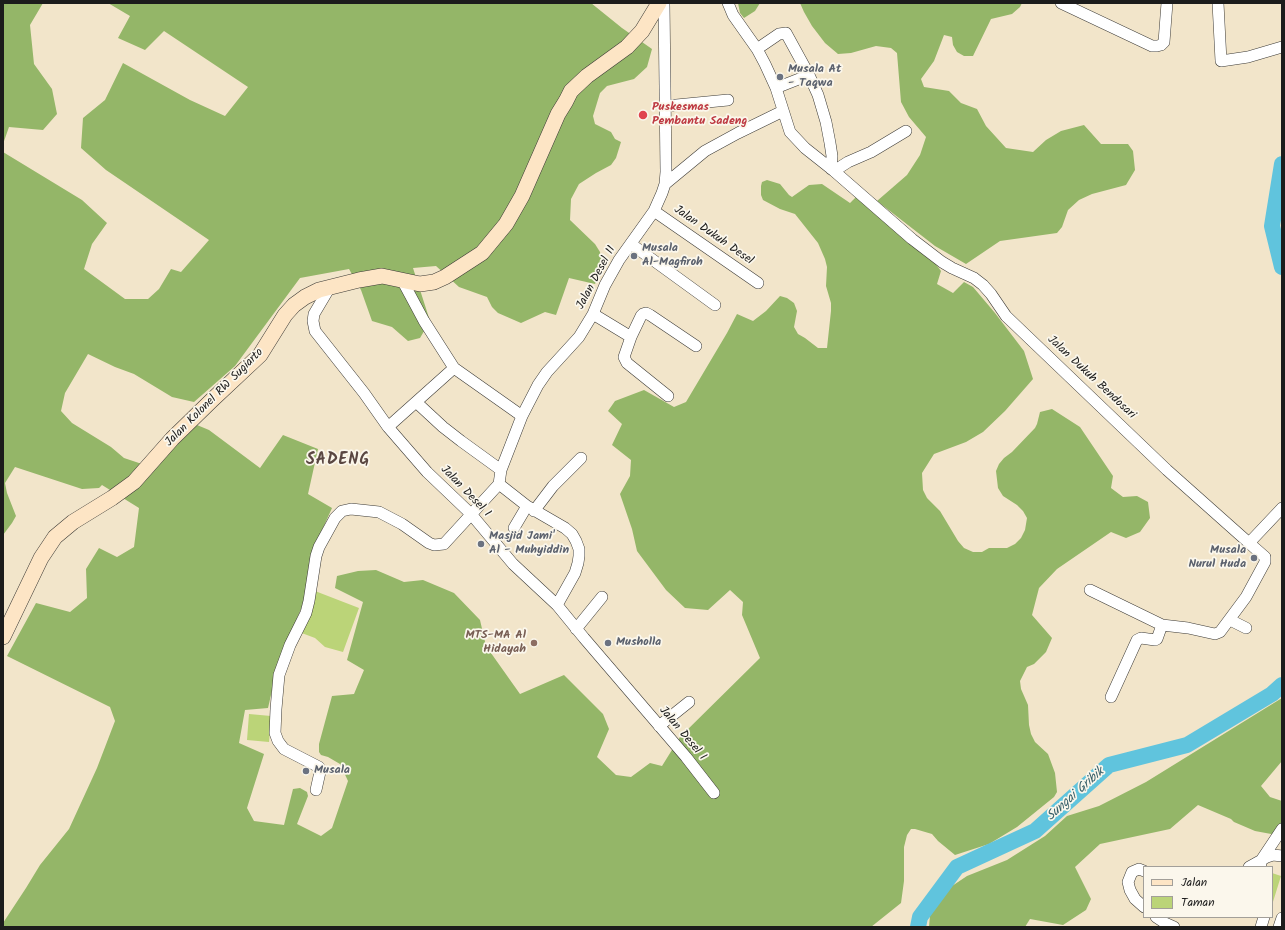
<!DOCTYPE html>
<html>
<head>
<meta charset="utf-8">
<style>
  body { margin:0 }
  #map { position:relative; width:1285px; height:930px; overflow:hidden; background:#f2e5ca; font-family:Kalam,sans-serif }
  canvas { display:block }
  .frame { position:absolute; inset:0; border:4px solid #1c1c1c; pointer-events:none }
  .legend { position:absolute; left:1143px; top:866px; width:130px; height:52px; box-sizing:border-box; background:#fbf7ec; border:1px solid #a29f99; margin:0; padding:5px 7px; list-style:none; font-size:12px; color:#1c1c1c }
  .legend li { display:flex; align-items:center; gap:8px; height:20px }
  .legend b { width:20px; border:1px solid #a29f99 }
</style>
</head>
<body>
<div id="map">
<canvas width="1285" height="930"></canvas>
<div class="frame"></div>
<ul class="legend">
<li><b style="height:5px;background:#fde5c5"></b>Jalan</li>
<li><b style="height:11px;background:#bbd478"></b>Taman</li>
</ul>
</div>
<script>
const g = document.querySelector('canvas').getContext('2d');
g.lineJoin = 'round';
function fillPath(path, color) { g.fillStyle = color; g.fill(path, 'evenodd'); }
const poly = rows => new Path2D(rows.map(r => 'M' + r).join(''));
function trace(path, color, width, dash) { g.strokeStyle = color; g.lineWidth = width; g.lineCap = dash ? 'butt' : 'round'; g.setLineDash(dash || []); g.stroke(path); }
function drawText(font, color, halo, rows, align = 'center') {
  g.font = font + ' Kalam,sans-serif'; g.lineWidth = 3.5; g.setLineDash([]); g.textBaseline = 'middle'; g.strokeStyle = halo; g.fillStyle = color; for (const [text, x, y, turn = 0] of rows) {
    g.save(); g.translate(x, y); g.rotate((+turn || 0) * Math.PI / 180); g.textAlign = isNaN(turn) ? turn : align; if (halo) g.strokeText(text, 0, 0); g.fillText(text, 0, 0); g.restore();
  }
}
const green = poly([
  [315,591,359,608,343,652,325,647,315,638,299,632],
  [249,714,271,716,269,742,247,740],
  [1272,873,1281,876,1272,905]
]);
const forest = poly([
  [3,3,43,3,30,25,34,64,52,89,57,114,43,130,9,127,3,144],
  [108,3,591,3,622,28,652,49,647,67,634,79,607,86,600,93,593,116,595,124,611,132,615,139,621,142,616,158,611,165,596,173,579,184,571,199,570,220,595,244,600,252,603,268,595,284,569,278,556,315,545,312,521,323,498,313,492,307,487,297,459,287,436,266,413,268,430,321,420,338,408,341,392,327,372,321,361,290,349,269,300,278,235,366,194,402,172,397,134,374,115,367,88,354,65,393,61,411,72,423,111,447,124,458,154,468,197,425,209,430,260,468,283,435,318,449,308,494,332,508,318,539,304,602,279,660,268,708,245,710,239,743,264,754,247,808,254,821,284,825,293,789,300,788,307,792,308,796,297,824,321,836,332,828,348,781,340,764,328,757,321,755,319,752,319,744,332,696,354,694,364,670,347,660,363,602,335,588,337,576,358,571,376,570,404,582,423,580,454,593,480,620,486,646,520,694,564,675,603,714,609,729,597,757,616,775,631,777,650,763,662,766,680,737,760,658,742,615,743,602,730,590,708,610,685,608,666,590,637,551,632,529,620,494,630,476,631,460,612,445,622,424,608,411,615,401,644,390,674,407,686,402,727,333,737,314,753,321,766,311,780,296,787,298,794,303,797,311,794,327,798,334,805,338,818,348,827,348,831,311,831,303,826,286,827,267,825,259,818,243,795,214,780,209,763,200,761,195,761,186,762,182,767,180,780,184,789,195,792,197,809,185,822,184,850,203,856,197,935,263,941,271,937,284,953,293,964,282,973,287,995,313,1024,351,1033,379,1005,411,983,432,966,442,934,454,922,473,923,490,927,498,940,511,958,541,964,548,973,552,982,552,989,548,1007,548,1015,544,1021,538,1025,530,1027,518,1023,511,1017,505,1003,496,998,488,996,471,999,464,1004,458,1012,452,1035,428,1037,424,1040,412,1052,409,1080,427,1113,476,1111,488,1123,497,1137,496,1148,502,1150,518,1140,532,1126,538,1111,532,1057,569,1039,588,1032,615,1052,638,1046,652,1034,664,1027,667,1020,681,1021,689,1028,705,1029,725,1031,734,1035,742,1048,754,1055,773,1057,792,1054,797,1017,827,989,844,955,855,938,841,932,834,915,829,911,829,907,835,904,847,904,881,901,903,871,927,3,927,3,923,26,888,40,865,69,829,97,768,115,721,110,707,7,656,36,603,70,612,87,598,86,569,99,548,117,557,134,547,139,508,102,485,99,488,82,489,15,467,5,483,7,493,16,516,12,523,3,535,3,152,82,200,107,223,92,244,84,269,125,299,148,299,159,289,171,269,181,272,209,240,106,170,81,148,83,118,105,100,123,63,190,100,225,116,248,87,164,31,145,50,118,38,130,16],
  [738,3,760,3,755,11,744,18,740,13],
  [800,3,1022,3,1020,7,1012,14,991,19,973,56,964,56,957,52,953,45,952,37,944,35,934,61,921,79,924,87,949,91,961,103,977,109,986,126,1006,148,1033,152,1046,140,1061,131,1084,125,1101,144,1128,144,1133,151,1135,170,1126,185,1092,194,1079,200,1068,210,1062,227,1057,233,1000,241,966,264,935,246,877,201,907,175,920,155,926,137,909,117,901,102,897,53,891,48,876,46,851,53,838,54,825,43,812,26,804,12],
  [1282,698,1282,761,1261,786,1270,797,1282,801,1282,836,1255,831,1234,822,1231,819,1198,805,1170,829,1100,844,1075,867,1091,899,1086,910,1063,925,1030,919,1025,927,929,927,930,915,946,890,967,876,1007,860,1045,836,1067,816,1099,806,1146,782]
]);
const river = poly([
  [1282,164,1272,226,1282,267],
  [918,927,920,917,957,867,1035,831,1109,765,1187,745,1272,694,1282,685]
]);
const minor = poly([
  [728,3,733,15,757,49,765,64,776,88,790,132,805,148,834,171,912,239,942,262,952,268,974,278,983,285,991,294,1006,316,1167,470,1249,543,1282,508],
  [1061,3,1152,46,1157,46,1161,45,1164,42,1167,3],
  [1218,3,1221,61,1248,57,1282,47],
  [757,49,779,34,786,33,809,75,818,95,826,122,830,143,832,156,831,169],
  [776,88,809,75],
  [666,106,728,100],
  [834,171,848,162,871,152,906,131],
  [665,184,705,151,738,133,783,111],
  [654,211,758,283],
  [631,244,715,305],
  [402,280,424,321,454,368,522,416],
  [330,287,314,314,313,321,315,331,364,393,388,427,427,472,471,514,513,564,557,605,584,638,686,757,714,793],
  [593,314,631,337,624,357,627,363,668,396],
  [631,337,641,316,643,314,646,313,650,315,696,346],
  [416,402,443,427,461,441,501,470],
  [388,427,454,368],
  [499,484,527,506,565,528,572,534,576,541,579,549,579,556,578,563,575,573,557,605],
  [534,511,553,486,581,458],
  [514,528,527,506],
  [1090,590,1162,625],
  [1230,620,1246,628],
  [576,629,602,597],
  [1111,697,1137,640,1141,638,1155,640,1157,639,1162,625,1188,628,1215,634,1220,632,1246,597,1265,562,1265,557,1249,543],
  [659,726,689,702],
  [316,790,320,772,319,767,284,749,278,741,275,733,276,709,279,675,290,645,306,613,309,601,316,556,319,547,335,518,342,511,351,509,379,512,402,524,429,543,434,545,444,544,499,484,501,470,522,416,538,385,547,372,579,337,593,314,605,285,619,260,654,211,662,193,665,184,666,172,664,3],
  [1249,867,1267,857,1273,855,1282,856],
  [1260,867,1262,859,1282,829],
  [1144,871,1139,869,1132,872,1128,882,1130,890,1135,899,1144,907],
  [1156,917,1165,923,1174,927],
  [1261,927,1264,917],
  [1279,927,1282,918]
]);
const secondary = poly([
  [3,637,41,558,55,537,73,522,112,498,134,482,172,439,212,400,260,355,285,315,294,305,305,297,319,290,359,280,382,276,420,284,434,282,445,277,482,253,506,224,522,196,558,114,566,101,571,91,587,76,627,47,642,31,659,3]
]);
const markers = [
  [780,77,4,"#6b7280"],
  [643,115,5,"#e0444e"],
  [634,256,4,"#6b7280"],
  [481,544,4,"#6b7280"],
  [1254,558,4,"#6b7280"],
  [534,643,4,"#8d6e63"],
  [608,643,4,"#6b7280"],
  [306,771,4,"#6b7280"]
];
const worshipNames = [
  ["Musala At",788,70],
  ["- Taqwa",788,84],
  ["Musala",642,249],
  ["Al-Magfiroh",642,263],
  ["Masjid Jami'",489,537],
  ["Al - Muhyiddin",489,551],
  ["Musala",1246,551,"right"],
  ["Nurul Huda",1246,565,"right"],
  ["Musholla",616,643],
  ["Musala",314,771]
];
const healthNames = [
  ["Puskesmas",652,108],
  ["Pembantu Sadeng",652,122]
];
const streetNames = [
  ["Jalan Dukuh Desel",713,236,35],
  ["Jalan Desel II",597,278,-62],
  ["Jalan Dukuh Bendosari",1091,378,43],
  ["Jalan Kolonel RW Sugiarto",215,398,-45],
  ["Jalan Desel I",465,492,46],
  ["Jalan Desel I",682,734,50]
];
const educationNames = [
  ["MTS-MA Al",526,636],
  ["Hidayah",526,650]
];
const waterNames = [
  ["Sungai Gribik",1076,795,-42]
];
const districtNames = [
  ["SADENG",338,461]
];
fillPath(green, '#bbd478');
fillPath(forest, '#94b668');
trace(river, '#60c4dd', 16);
trace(minor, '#3c3a36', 12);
trace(secondary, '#3c3a36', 16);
trace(minor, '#fff', 11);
trace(secondary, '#fde5c5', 15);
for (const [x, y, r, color] of markers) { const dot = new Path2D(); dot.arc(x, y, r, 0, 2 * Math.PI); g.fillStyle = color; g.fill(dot); trace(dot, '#fbf7ec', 1.5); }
drawText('bold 12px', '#5b616d', '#fbf7ec', worshipNames, 'left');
drawText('bold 12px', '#be3a42', '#fbf7ec', healthNames, 'left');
drawText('12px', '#1c1c1c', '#fbf7ec', streetNames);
drawText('bold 12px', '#785e54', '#fbf7ec', educationNames, 'right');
drawText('italic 13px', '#375f69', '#fbf7ec', waterNames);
g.letterSpacing = '1px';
drawText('bold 16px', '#5a4742', '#fbf7ec', districtNames);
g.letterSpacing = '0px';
</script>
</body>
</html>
